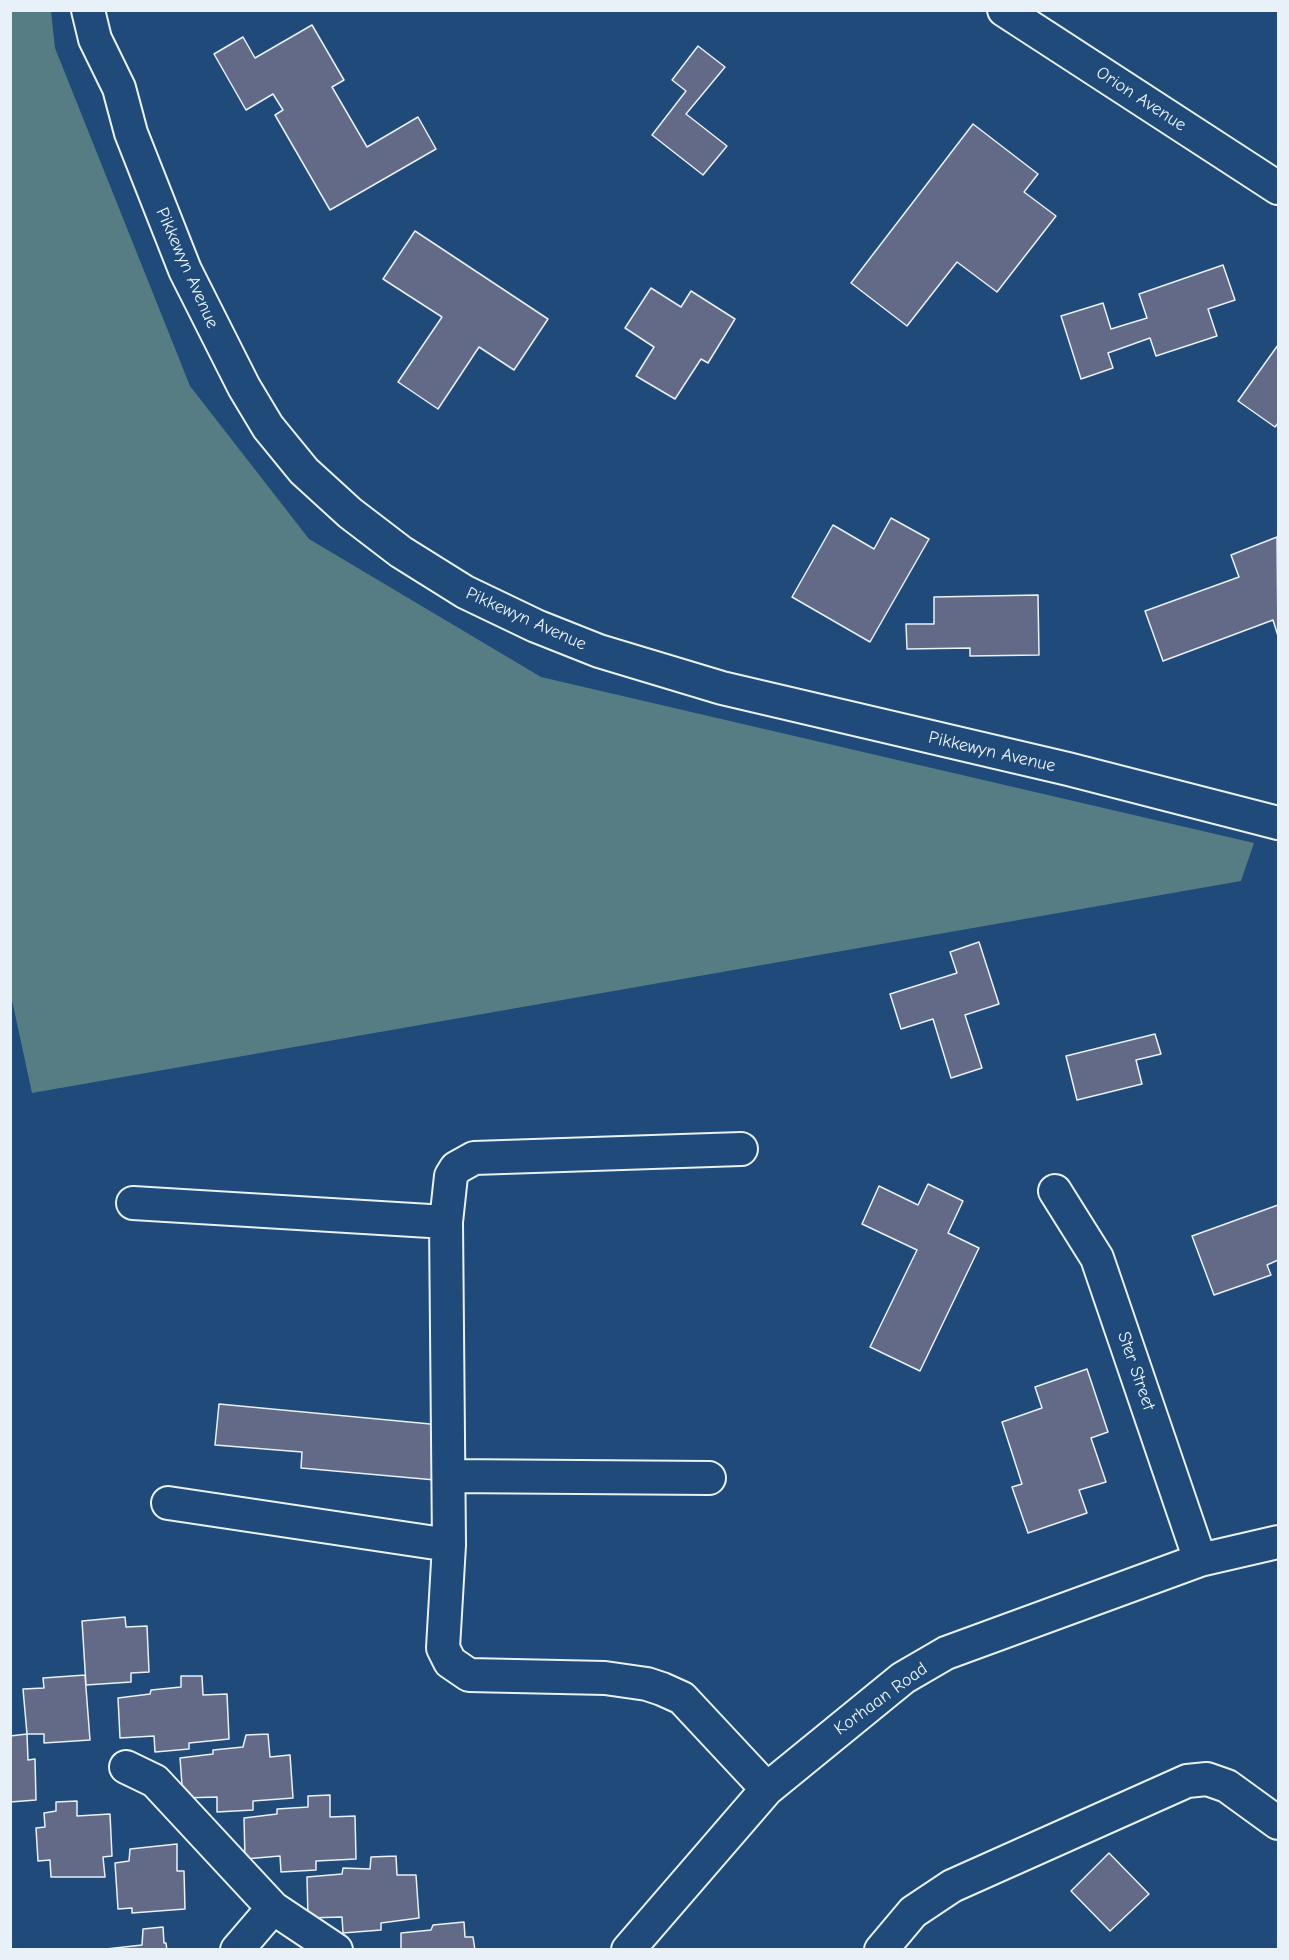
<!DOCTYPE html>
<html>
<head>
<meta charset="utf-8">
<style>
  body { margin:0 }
  #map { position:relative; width:1289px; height:1960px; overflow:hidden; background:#1f4a7a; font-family:"Comic Neue",sans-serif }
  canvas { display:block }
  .frame { position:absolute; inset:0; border:12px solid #e8f1f8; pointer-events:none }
</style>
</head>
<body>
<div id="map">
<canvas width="1289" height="1960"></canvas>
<div class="frame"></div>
</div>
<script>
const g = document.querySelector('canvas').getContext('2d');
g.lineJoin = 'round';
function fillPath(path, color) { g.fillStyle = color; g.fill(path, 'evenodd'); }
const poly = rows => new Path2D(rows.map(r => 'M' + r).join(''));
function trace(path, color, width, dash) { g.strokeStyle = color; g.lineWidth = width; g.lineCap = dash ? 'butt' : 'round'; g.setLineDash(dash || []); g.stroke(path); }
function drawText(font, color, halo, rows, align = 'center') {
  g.font = font + ' "Comic Neue",sans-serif'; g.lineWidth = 4.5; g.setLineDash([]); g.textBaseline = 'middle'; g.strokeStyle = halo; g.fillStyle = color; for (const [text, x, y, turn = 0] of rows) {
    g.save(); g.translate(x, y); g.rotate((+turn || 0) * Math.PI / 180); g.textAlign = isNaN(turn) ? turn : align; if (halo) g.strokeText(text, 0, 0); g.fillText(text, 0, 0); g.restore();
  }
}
const green = poly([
  [10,11,51,11,55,48,190,386,309,539,541,677,1254,843,1241,881,32,1093,10,991]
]);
const building = poly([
  [312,25,344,80,332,87,367,147,418,117,436,149,330,210,275,115,283,110,273,94,246,110,214,54,243,37,255,58,312,25],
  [698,46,725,67,686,114,727,146,703,175,652,135,686,91,672,80,698,46],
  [973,124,1038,174,1024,192,1056,216,997,292,957,262,907,326,851,283,973,124],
  [415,231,548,319,514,370,479,347,438,409,398,382,442,317,383,279,415,231],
  [1223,265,1235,300,1208,309,1217,336,1156,356,1150,338,1108,353,1113,368,1081,379,1061,316,1103,303,1111,329,1147,318,1139,294,1223,265],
  [651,288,681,307,691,291,735,319,708,363,701,359,675,399,636,376,654,347,625,328,651,288],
  [1278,345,1278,423,1275,427,1238,401,1278,345],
  [891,518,929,539,870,642,792,597,833,525,874,549,891,518],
  [1277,537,1278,636,1273,620,1163,661,1145,611,1239,577,1231,555,1277,537],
  [1038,595,1039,655,970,656,970,648,907,649,906,624,934,624,934,597,1038,595],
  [979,942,999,1004,965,1015,982,1068,951,1078,933,1019,901,1029,890,994,957,973,950,952,979,942],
  [1155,1034,1161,1054,1136,1060,1142,1084,1077,1100,1066,1056,1155,1034],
  [928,1184,963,1201,948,1233,979,1248,920,1371,870,1347,917,1250,862,1224,879,1186,918,1205,928,1184],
  [1278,1205,1278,1260,1267,1265,1271,1275,1214,1295,1192,1236,1278,1205],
  [1087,1369,1108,1432,1091,1438,1106,1482,1079,1490,1087,1513,1028,1533,1012,1487,1022,1484,1002,1422,1042,1408,1035,1387,1087,1369],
  [219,1404,441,1425,435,1480,301,1468,302,1452,215,1445,219,1404],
  [125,1617,126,1627,147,1626,149,1672,131,1673,131,1682,86,1685,82,1621,125,1617],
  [85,1675,90,1740,44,1743,44,1734,27,1734,23,1689,44,1688,43,1678,85,1675],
  [181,1676,202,1676,203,1695,227,1694,229,1739,189,1743,189,1749,155,1752,154,1736,120,1738,118,1698,150,1694,151,1690,181,1687,181,1676],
  [27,1734,28,1760,35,1759,36,1800,10,1802,10,1736,27,1734],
  [268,1734,270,1757,290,1755,293,1798,253,1801,253,1810,217,1812,217,1797,183,1798,180,1758,213,1754,213,1750,243,1747,246,1735,268,1734],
  [330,1795,330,1817,355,1816,356,1859,316,1861,316,1870,281,1872,280,1856,245,1859,244,1818,277,1814,277,1809,308,1807,308,1796,330,1795],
  [77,1801,77,1816,110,1814,112,1856,103,1857,105,1877,51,1877,50,1860,38,1861,36,1828,45,1827,44,1813,56,1811,56,1802,77,1801],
  [177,1844,177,1871,184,1871,185,1909,132,1913,132,1908,118,1909,115,1863,129,1861,130,1849,177,1844],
  [1109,1853,1149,1894,1110,1931,1071,1891,1109,1853],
  [396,1856,397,1875,416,1875,419,1918,381,1923,381,1930,343,1933,342,1917,308,1918,307,1877,342,1874,343,1868,370,1869,371,1857,396,1856],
  [464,1922,465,1937,473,1937,475,1950,401,1950,401,1933,431,1930,433,1925,464,1922],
  [163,1927,164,1943,166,1943,167,1950,97,1950,142,1945,143,1929,163,1927]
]);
const minor = poly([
  [88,10,95,39,119,88,131,133,185,270,244,387,268,427,304,471,350,513,401,552,465,592,536,626,599,651,722,688,1068,769,1278,823],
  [1004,10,1278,188],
  [741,1149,474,1158,456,1168,451,1176,446,1222,449,1545,443,1648,450,1662,469,1675,605,1678,647,1684,662,1689,682,1698,767,1789],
  [1055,1191,1097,1258,1200,1560],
  [133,1203,446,1222],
  [449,1476,709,1478],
  [168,1503,449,1545],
  [126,1767,155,1781,273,1908,336,1950],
  [237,1950,273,1908],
  [628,1950,767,1789,903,1678,946,1653,1200,1560,1278,1542],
  [881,1950,913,1912,952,1886,1187,1781,1207,1779,1227,1786,1278,1823]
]);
const streetNames = [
  ["Orion Avenue",1141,99,33],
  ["Pikkewyn Avenue",187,268,66],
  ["Pikkewyn Avenue",526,619,24],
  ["Pikkewyn Avenue",992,752,13],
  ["Ster Street",1136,1371,71],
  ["Korhaan Road",881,1699,-36]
];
fillPath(green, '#567d83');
fillPath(building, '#626a88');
trace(building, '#e8f1f8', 1.5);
trace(minor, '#e8f1f8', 36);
trace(minor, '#1f4a7a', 32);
drawText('18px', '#e8f1f8', '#1f4a7a', streetNames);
</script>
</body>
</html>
